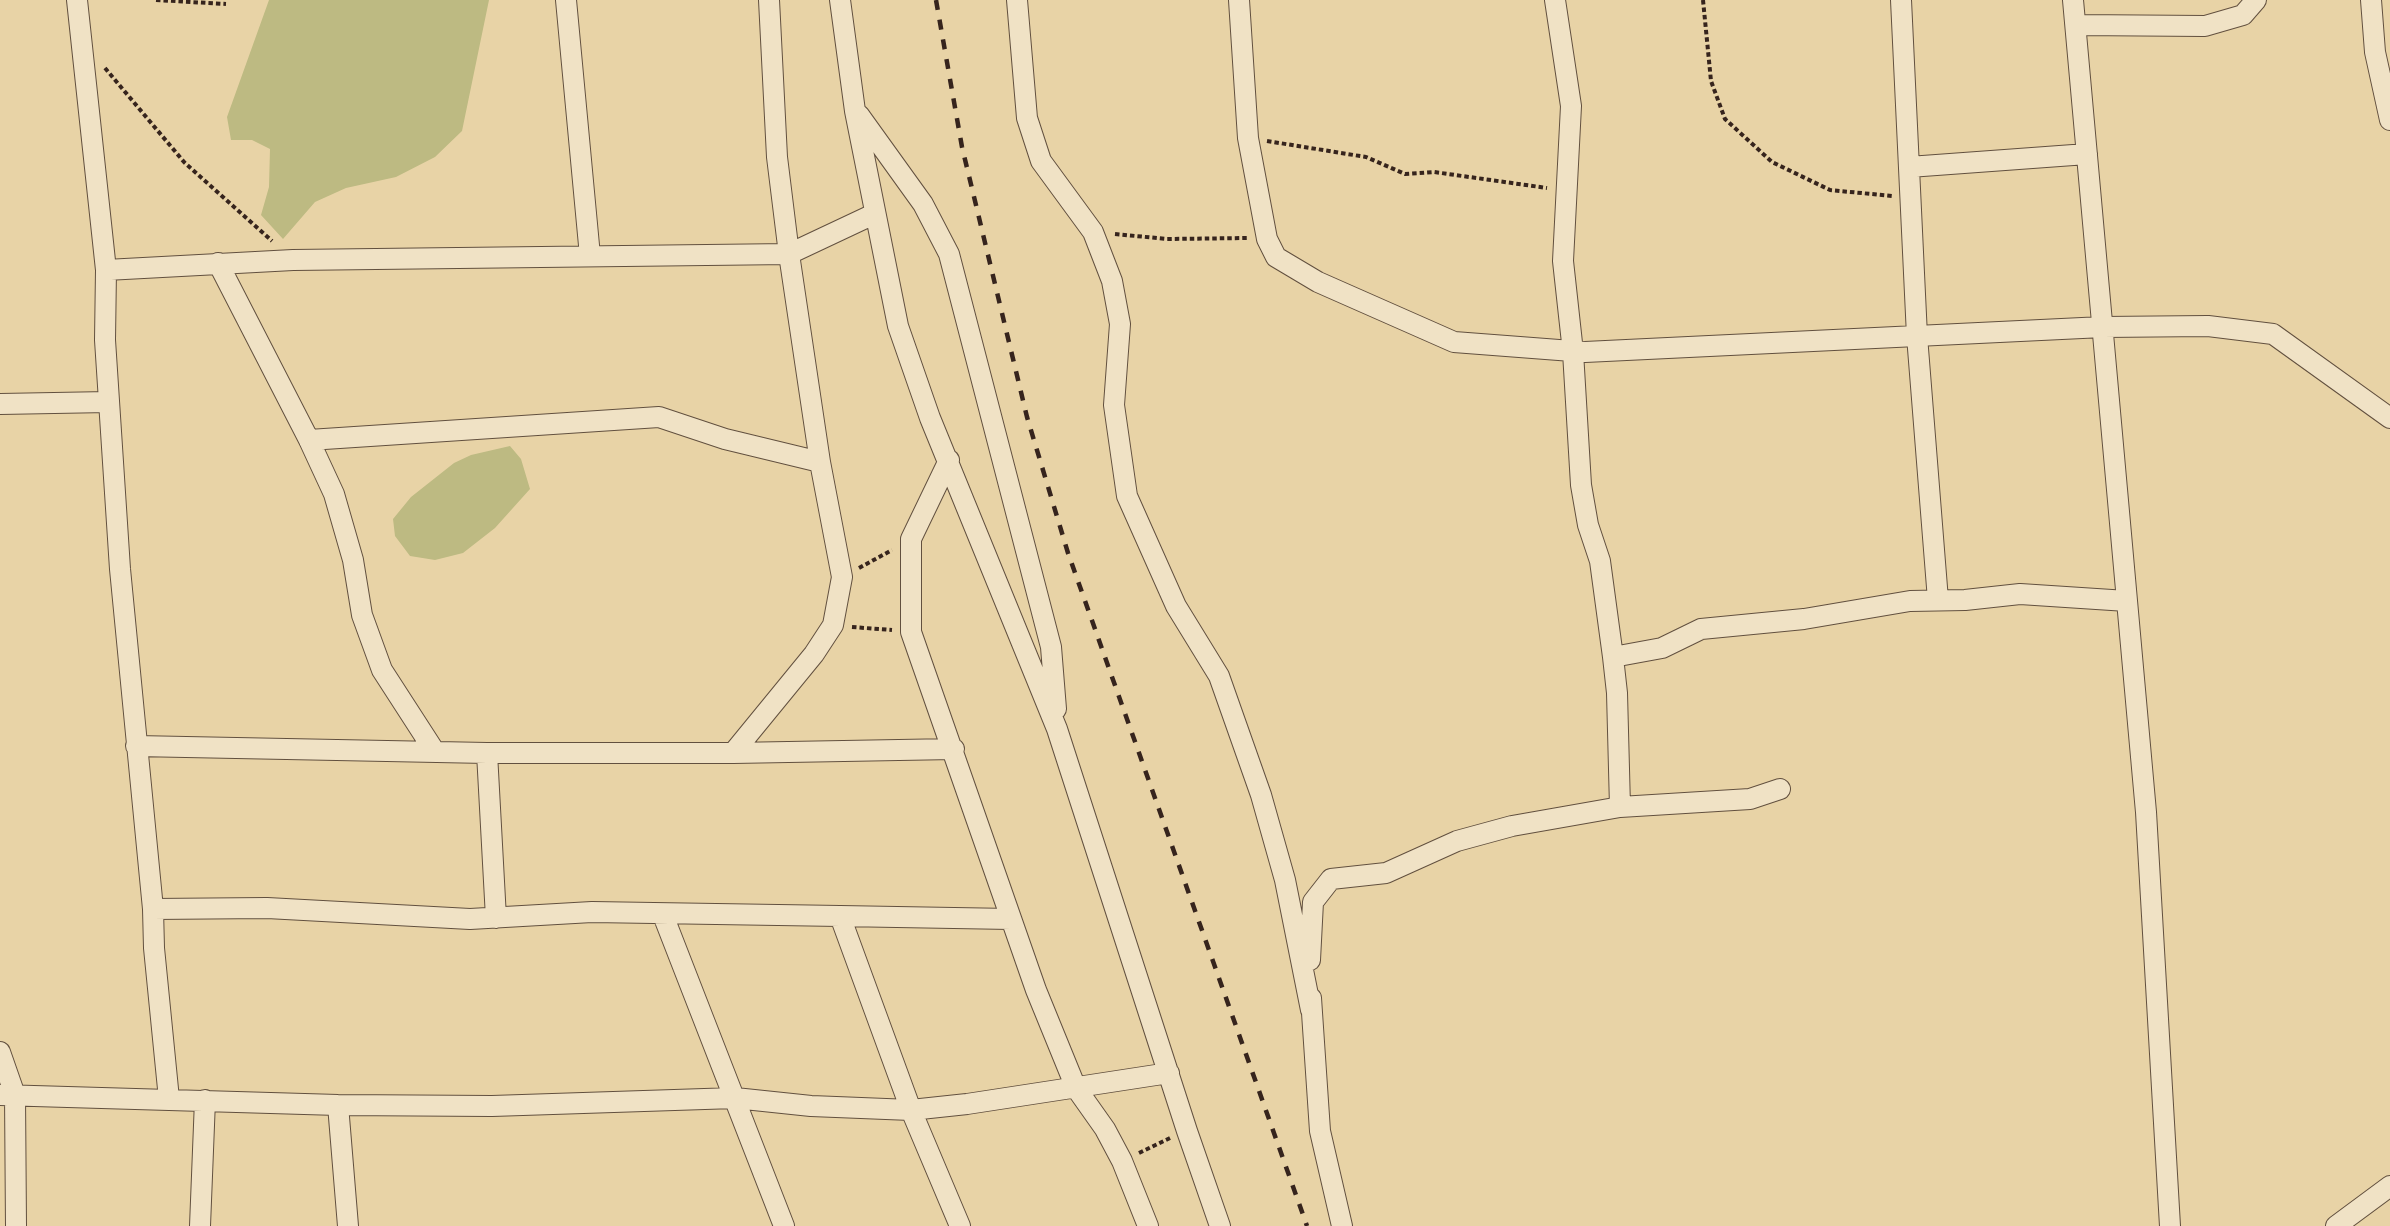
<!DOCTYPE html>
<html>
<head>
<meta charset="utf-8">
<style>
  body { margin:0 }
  canvas { display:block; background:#e8d3a6 }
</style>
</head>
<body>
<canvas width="2390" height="1226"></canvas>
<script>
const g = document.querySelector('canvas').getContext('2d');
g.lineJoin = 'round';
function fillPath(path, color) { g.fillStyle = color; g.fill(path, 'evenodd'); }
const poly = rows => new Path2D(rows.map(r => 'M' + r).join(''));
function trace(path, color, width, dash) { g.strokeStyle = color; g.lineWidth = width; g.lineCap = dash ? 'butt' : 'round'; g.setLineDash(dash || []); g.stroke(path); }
const green = poly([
  [269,0,489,0,462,131,435,157,396,177,346,188,315,202,283,239,261,215,269,187,270,149,252,140,231,140,227,117],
  [510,446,521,459,530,489,495,528,463,553,435,560,410,556,395,536,393,519,411,497,454,463,471,455]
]);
const path = poly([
  [156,0,226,4],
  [1703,0,1711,81,1725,119,1772,162,1830,190,1892,196],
  [105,68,184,162,272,241],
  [1267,141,1366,157,1405,174,1434,172,1547,188],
  [1115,234,1167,239,1248,238],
  [859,568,892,550],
  [852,627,892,630],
  [1139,1153,1170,1138]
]);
const street = poly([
  [77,0,106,270,105,340,120,569,153,909],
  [566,0,590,256],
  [769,0,777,157,789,254,874,214],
  [840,0,855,111,898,326,930,418,1057,729,1187,1131,1220,1226],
  [1017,0,1027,118,1041,161,1093,232,1112,281,1120,324,1114,405,1127,496,1176,606,1219,676,1261,795,1285,880,1311,1010],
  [1239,0,1248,138,1267,239,1276,257,1318,282,1454,342,1585,352,2103,327,2208,326,2273,334,2390,418],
  [1555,0,1571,106,1563,261,1573,352,1581,485,1588,525,1600,561,1613,657,1617,693,1620,807],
  [1901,0,1917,336,1938,600],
  [2073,0,2146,812,2170,1226],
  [2371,0,2375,52,2390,120],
  [2076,25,2205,26,2243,15,2256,0],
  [859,115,923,204,949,254,1051,647,1056,709],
  [1909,167,2087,154],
  [218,263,309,440,334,494,353,560,362,615,382,670,435,752],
  [106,270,293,260,789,254,820,462],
  [0,404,108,402],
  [309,440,659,417,725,439,820,462,842,577,833,625,814,654,733,753,954,749],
  [949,460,911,539,911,632,1036,990,1076,1088,1105,1129,1122,1161,1148,1226],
  [1613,657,1662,648,1701,629,1804,619,1910,601,1965,600,2020,594,2127,601],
  [136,746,487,753,733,753],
  [487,753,496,918],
  [663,915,784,1226],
  [1310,960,1313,902,1331,879,1386,873,1457,841,1512,826,1620,807,1750,799,1780,789],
  [1311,998,1320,1131,1342,1226],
  [0,1052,15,1095,16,1226],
  [0,1095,338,1105,492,1106,735,1098,811,1106,911,1110,967,1104,1169,1073],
  [169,1099,154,948,153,909,267,908,470,919,592,912,840,916],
  [338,1105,348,1226],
  [200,1226,205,1100],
  [960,1226,911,1110,840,916,1011,919],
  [2336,1226,2390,1186]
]);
const rail = poly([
  [936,0,962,147,1027,417,1068,553,1307,1226]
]);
fillPath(green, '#bdba82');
trace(street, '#62503f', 22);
trace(path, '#36241d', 4, [4.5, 3]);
trace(street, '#f0e2c5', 20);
trace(rail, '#36241d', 4.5, [10, 10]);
</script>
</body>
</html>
